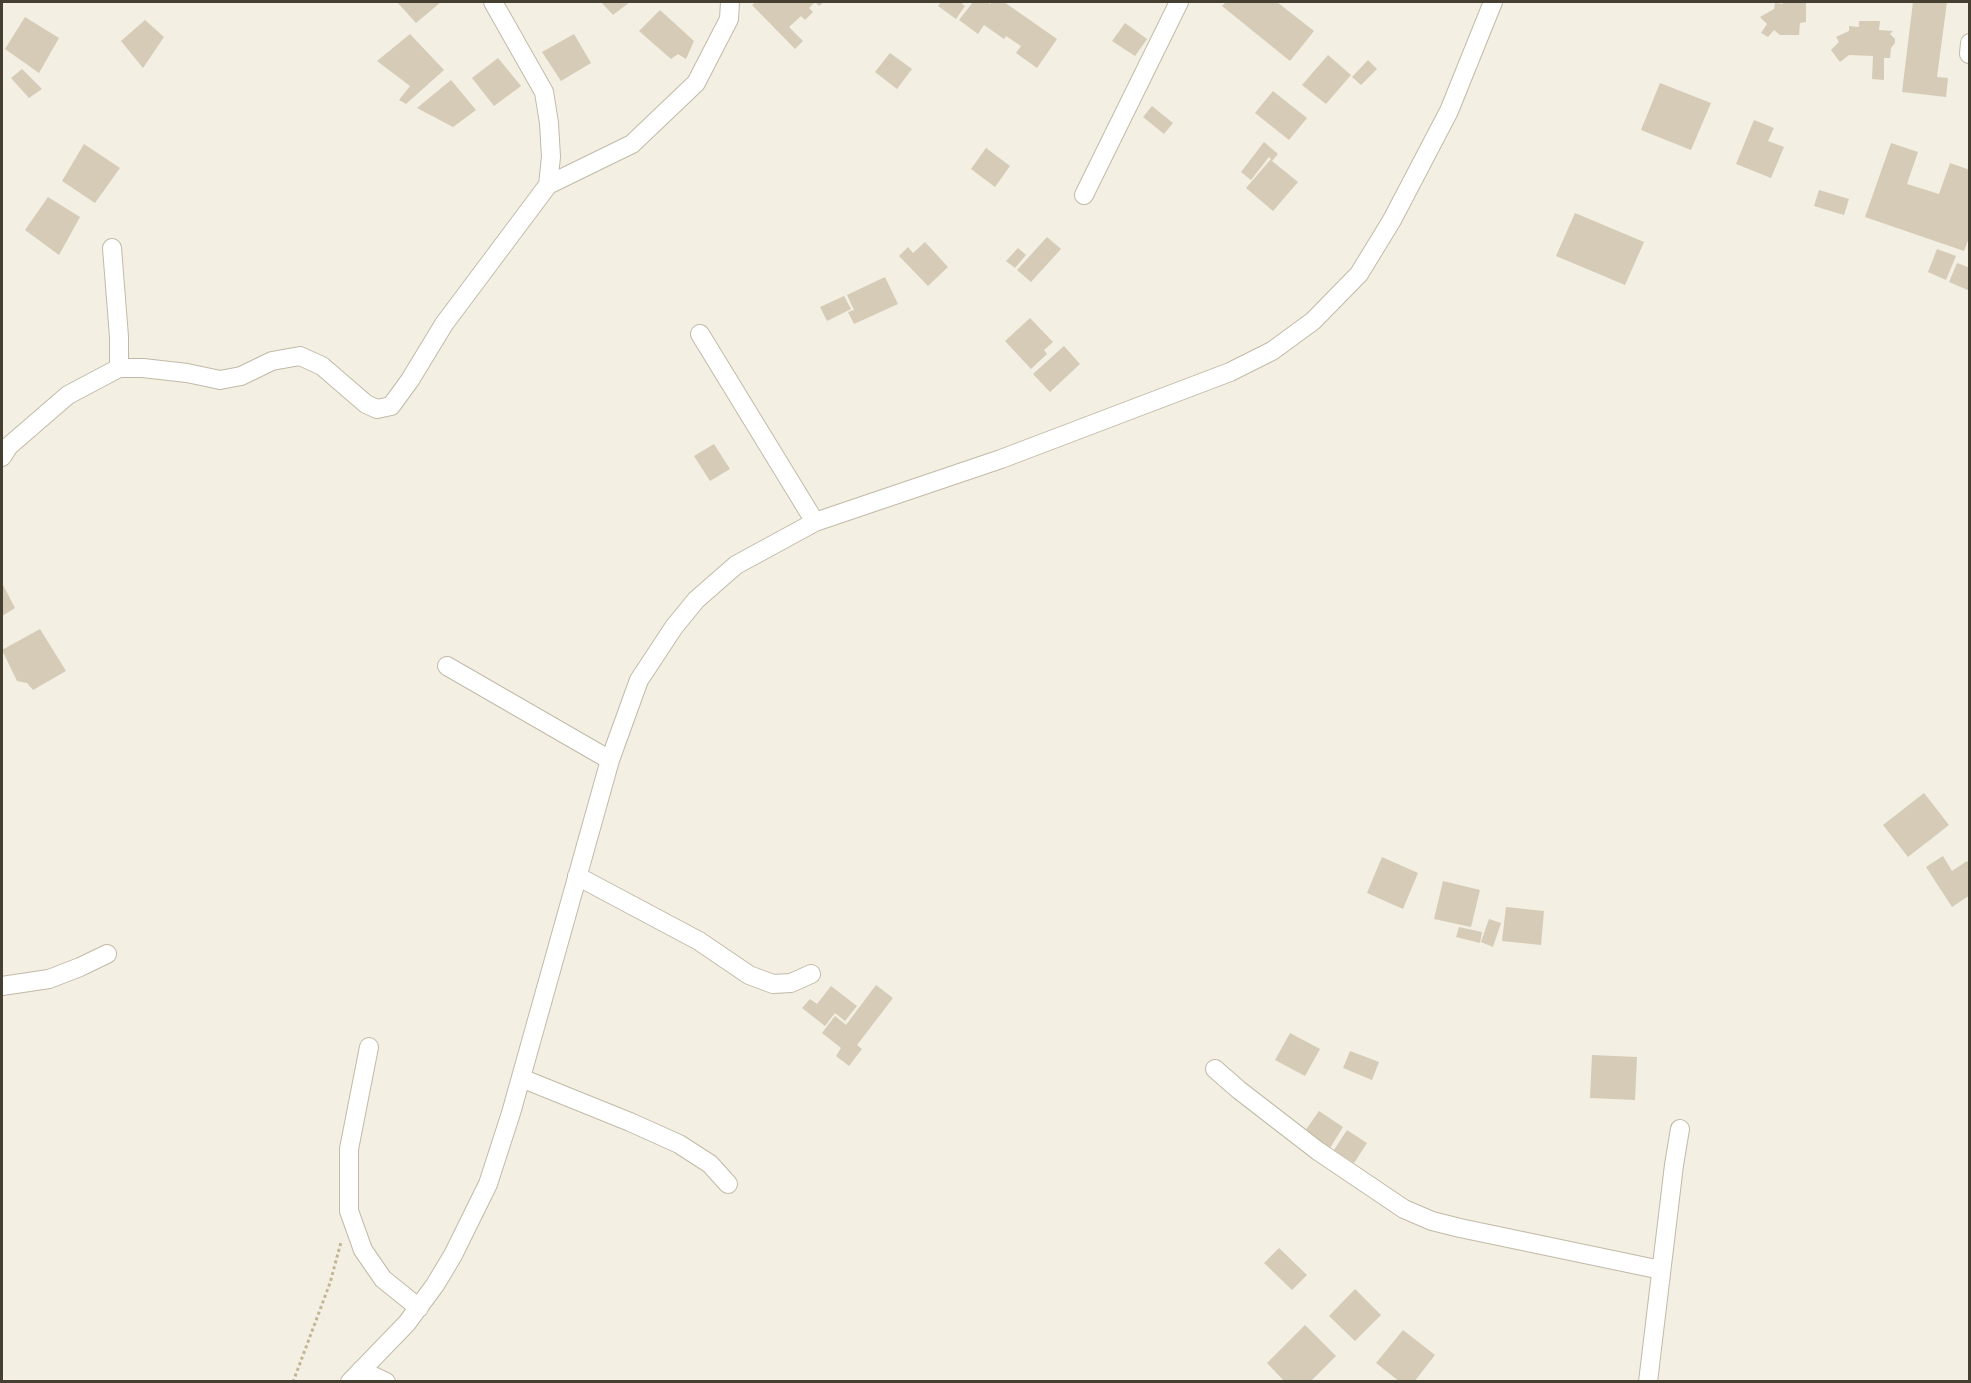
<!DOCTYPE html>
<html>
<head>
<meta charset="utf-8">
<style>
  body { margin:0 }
  #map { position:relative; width:1971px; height:1383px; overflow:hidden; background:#f3efe2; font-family:"Exo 2",sans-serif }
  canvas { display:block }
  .frame { position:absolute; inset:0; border:3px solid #453f32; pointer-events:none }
</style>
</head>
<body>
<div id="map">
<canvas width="1971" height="1383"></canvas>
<div class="frame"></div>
</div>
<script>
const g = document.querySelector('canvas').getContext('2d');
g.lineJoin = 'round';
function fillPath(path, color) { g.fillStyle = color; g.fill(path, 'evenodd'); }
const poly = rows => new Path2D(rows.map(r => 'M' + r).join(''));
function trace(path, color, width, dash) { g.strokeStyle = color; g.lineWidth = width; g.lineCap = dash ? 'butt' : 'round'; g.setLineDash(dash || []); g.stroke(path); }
const building = poly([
  [397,2,441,2,416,23],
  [601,2,630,2,613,15],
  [756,2,824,2,819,6,815,2,809,8,813,12,805,20,801,16,789,27,803,41,795,49,752,5],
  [941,2,964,2,962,4,965,6,956,19,938,6],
  [973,2,987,2,990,4,992,2,1004,2,1057,39,1037,68,1016,53,1021,46,1006,36,1004,39,984,25,978,34,959,20],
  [1226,2,1277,2,1314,31,1290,61,1222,6],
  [1783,2,1806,2,1806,22,1800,23,1799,35,1780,35,1774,30,1768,37,1761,33,1767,24,1760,17,1774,9,1775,3,1783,4],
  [1913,2,1947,2,1937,77,1948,78,1946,97,1902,92],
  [660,10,694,41,686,59,678,54,671,59,639,31],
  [25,17,59,38,39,73,5,49],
  [145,20,164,37,143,68,121,41],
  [1859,21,1880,21,1879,30,1893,31,1890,34,1895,39,1895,43,1891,48,1890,58,1884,58,1884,80,1872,79,1873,56,1849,55,1840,62,1831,50,1839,42,1836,37,1849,31,1849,26,1859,27],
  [1125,23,1147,39,1135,56,1112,41],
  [410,34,444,70,406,104,399,100,410,86,377,61],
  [574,34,591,63,561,81,542,52],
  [890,53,912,69,897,89,875,72],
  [1328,55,1351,75,1326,104,1302,85],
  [498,58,521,86,494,106,472,78],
  [1368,60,1377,69,1361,85,1352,77],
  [22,69,42,89,29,98,11,78],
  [451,80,476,110,453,127,417,108],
  [1660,83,1711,103,1691,150,1641,130],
  [1273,91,1307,118,1289,140,1255,113],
  [1152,106,1173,123,1164,134,1143,117],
  [1754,120,1774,128,1768,141,1784,147,1771,178,1736,164],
  [1264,142,1278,154,1272,161,1298,182,1273,211,1246,188,1271,159,1269,157,1251,180,1241,172],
  [1891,143,1918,152,1907,184,1939,194,1950,163,1970,170,1970,235,1964,251,1865,217],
  [84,144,120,168,95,203,62,181],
  [986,148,1010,166,995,187,971,169],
  [1819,190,1849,199,1844,215,1814,206],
  [48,197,80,217,59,255,25,230],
  [1575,213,1644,242,1625,285,1556,256],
  [1047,237,1061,249,1031,282,1017,270],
  [925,242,948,267,928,286,899,256,908,247,913,253],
  [1018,248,1026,255,1015,268,1006,261],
  [1937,249,1956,256,1946,280,1928,272],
  [1957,263,1970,268,1970,291,1949,282],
  [885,277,898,304,854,324,848,312,854,310,847,295],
  [844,296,851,309,827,321,820,307],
  [1030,318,1053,342,1044,350,1047,354,1031,369,1005,341],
  [1064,346,1080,364,1050,392,1033,374],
  [714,444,730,469,710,481,694,456],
  [2,583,15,608,2,616],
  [40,629,66,671,33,690,27,683,17,681,2,650],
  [1924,793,1949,825,1908,857,1883,825],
  [1943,856,1952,871,1967,861,1970,865,1970,895,1952,907,1926,867],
  [1382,857,1418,873,1403,909,1367,893],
  [1443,881,1480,890,1471,927,1434,919],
  [1506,907,1544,911,1541,945,1502,941],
  [1489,919,1501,923,1493,947,1481,942],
  [1459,927,1482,932,1480,943,1456,937],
  [876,985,893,998,857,1045,862,1049,849,1066,836,1056,841,1048,822,1033,835,1016,846,1025],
  [831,986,857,1006,845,1021,835,1013,825,1026,802,1008,810,999,817,1004],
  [1290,1033,1320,1049,1305,1076,1275,1060],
  [1350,1051,1379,1062,1372,1080,1343,1068],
  [1592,1055,1637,1057,1635,1100,1590,1098],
  [1319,1111,1343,1127,1330,1148,1305,1131],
  [1347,1130,1367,1143,1354,1163,1334,1150],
  [1279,1248,1307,1275,1292,1290,1264,1263],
  [1355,1289,1381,1315,1355,1341,1329,1316],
  [1305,1325,1336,1356,1310,1382,1285,1382,1267,1363],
  [1403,1330,1435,1355,1414,1382,1400,1382,1376,1363]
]);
const path = poly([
  [293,1382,330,1283,341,1242]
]);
const minor = poly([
  [493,2,544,92,549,123,551,157,548,185],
  [1969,54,1970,43],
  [1084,195,1179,2],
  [112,248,119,337,119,368],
  [700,334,815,522],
  [2,457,9,446,68,395,119,368,143,368,187,373,220,380,241,376,272,361,300,356,322,366,366,404,377,409,391,406,410,380,444,324,548,185,632,144,696,83,729,19,730,2],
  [447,666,610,760],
  [577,876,699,941,749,975,773,984,791,983,811,974],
  [2,986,49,979,80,967,107,954],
  [369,1047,349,1149,349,1211,363,1250,383,1279,419,1308],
  [1215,1069,1239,1090,1318,1151,1404,1209,1432,1221,1460,1228,1661,1270],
  [521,1078,630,1122,679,1144,710,1164,728,1184],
  [361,1370,386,1382],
  [350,1382,407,1323,435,1285,453,1255,488,1184,511,1113,610,760,639,680,674,627,696,600,736,565,815,522,1001,459,1230,372,1272,351,1313,321,1359,274,1392,220,1449,111,1493,2],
  [1648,1382,1674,1165,1680,1129]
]);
fillPath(building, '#d5cbb7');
trace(minor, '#c2baa7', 20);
trace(path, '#c3b594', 3, [3, 3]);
trace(minor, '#fff', 18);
</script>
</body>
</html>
